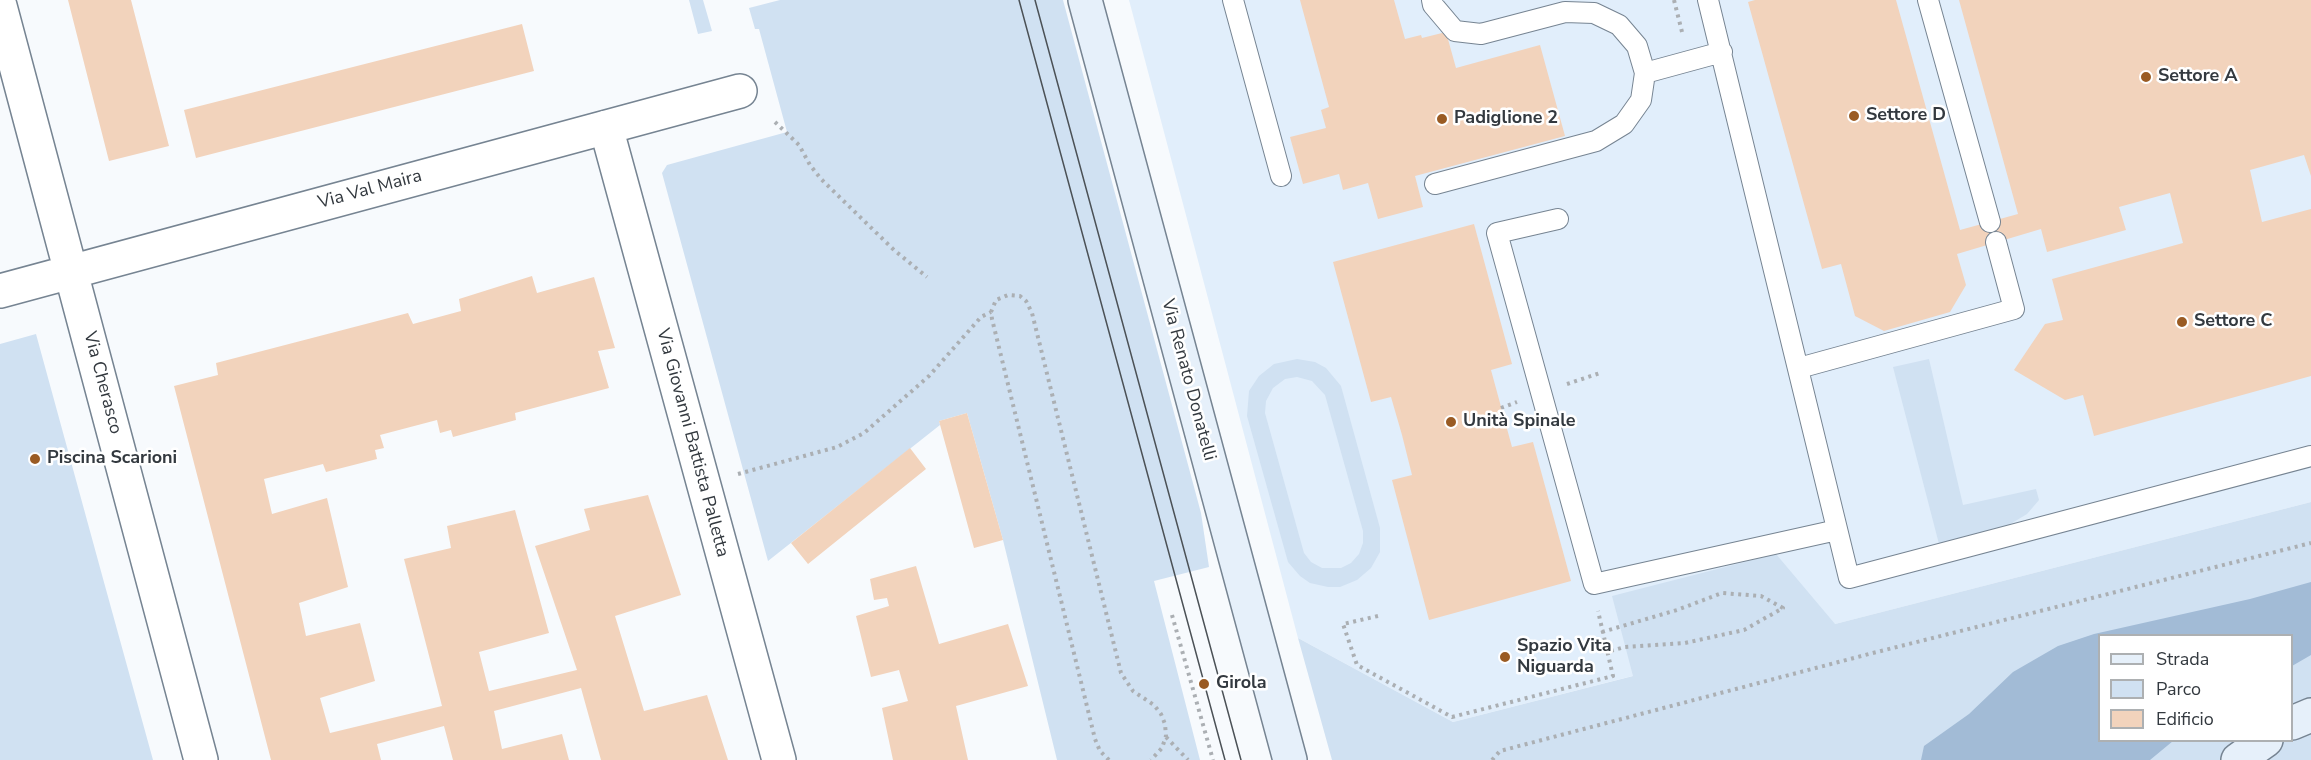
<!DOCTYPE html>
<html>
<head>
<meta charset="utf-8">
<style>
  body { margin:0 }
  #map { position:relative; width:2311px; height:760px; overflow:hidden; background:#f7fafd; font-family:"Nunito Sans",sans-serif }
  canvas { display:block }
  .legend { position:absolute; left:2098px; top:634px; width:195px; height:108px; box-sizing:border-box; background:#fff; border:2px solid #adb0b2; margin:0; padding:8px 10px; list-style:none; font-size:18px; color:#33393f }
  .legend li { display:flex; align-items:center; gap:12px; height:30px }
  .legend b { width:30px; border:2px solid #adb0b2 }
</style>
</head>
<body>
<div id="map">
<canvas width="2311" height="760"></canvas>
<ul class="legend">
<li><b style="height:8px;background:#e6f0fa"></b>Strada</li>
<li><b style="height:16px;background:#d0e1f2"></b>Parco</li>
<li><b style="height:16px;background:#f2d3bc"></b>Edificio</li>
</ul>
</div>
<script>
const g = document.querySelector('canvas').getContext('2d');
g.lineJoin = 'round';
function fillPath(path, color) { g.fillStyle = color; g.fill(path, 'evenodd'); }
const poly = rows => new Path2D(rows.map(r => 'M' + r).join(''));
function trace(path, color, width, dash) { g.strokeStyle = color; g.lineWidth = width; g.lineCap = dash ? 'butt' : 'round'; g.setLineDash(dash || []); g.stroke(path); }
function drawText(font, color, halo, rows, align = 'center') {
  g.font = font + ' "Nunito Sans",sans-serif'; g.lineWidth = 5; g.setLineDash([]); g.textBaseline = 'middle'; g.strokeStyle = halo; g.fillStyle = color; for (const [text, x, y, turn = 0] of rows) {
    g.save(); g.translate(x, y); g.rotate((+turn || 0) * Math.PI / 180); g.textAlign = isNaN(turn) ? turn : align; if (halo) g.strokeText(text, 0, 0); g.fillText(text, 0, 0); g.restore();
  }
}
const built = poly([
  [1129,0,2311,0,2311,502,1453,722,1298,638]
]);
const green = poly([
  [689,0,703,0,712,31,698,34],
  [780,0,1063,0,1201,513,1209,567,1154,581,1200,760,1057,760,1003,540,967,413,939,421,940,425,768,561,662,173,667,165,787,132,759,29,755,29,749,8],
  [36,334,102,575,153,760,0,760,0,344],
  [1297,359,1315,362,1326,368,1341,386,1380,528,1380,552,1371,568,1357,580,1340,587,1328,587,1310,583,1300,576,1288,562,1247,416,1249,391,1259,376,1274,364],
  [1297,377,1312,381,1325,395,1363,531,1363,543,1359,554,1351,563,1341,568,1322,568,1311,562,1304,553,1265,413,1266,401,1273,388,1285,379],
  [1929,359,1963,505,2036,489,2039,500,2027,514,2007,526,1939,544,1893,367],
  [2311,502,2311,760,1332,760,1298,638,1453,722,1633,676,1612,596,1776,554,1835,624],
  [2100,636,2292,636,2292,740,2100,740]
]);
const forest = poly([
  [2311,582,2311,655,2292,666,2292,636,2100,636,2100,740,2173,741,2150,760,1921,760,1924,746,1969,714,2013,672,2058,646,2094,634,2250,599]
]);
const building = poly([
  [68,0,131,0,169,146,109,161],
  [1300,0,1394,0,1405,39,1421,35,1422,38,1446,32,1456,68,1540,45,1565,136,1415,176,1423,207,1378,219,1368,183,1343,190,1339,174,1303,184,1290,137,1326,128,1321,110,1329,107],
  [1755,0,1896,0,1960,230,2018,214,1959,0,2311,0,2311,176,2304,155,2250,170,2262,222,2311,209,2311,376,2094,436,2083,395,2065,400,2014,370,2045,324,2063,320,2052,279,2183,243,2170,193,2119,207,2126,230,2047,252,2041,229,1957,254,1966,285,1950,312,1884,331,1855,316,1841,264,1822,269,1748,2],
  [522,24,534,71,196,158,184,110],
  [1474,224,1512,364,1491,370,1512,447,1533,442,1571,581,1429,620,1392,480,1412,475,1402,435,1391,397,1371,402,1333,262],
  [532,276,537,293,594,277,615,348,598,351,609,388,515,413,516,420,453,437,451,430,440,433,437,420,380,435,384,448,375,450,377,459,326,472,323,464,264,479,272,514,327,498,348,587,299,603,306,636,360,623,375,681,320,698,330,733,442,706,404,559,451,548,447,526,515,510,549,633,479,652,489,691,577,670,535,546,590,530,584,509,648,495,681,595,615,616,644,711,707,695,728,760,601,760,581,688,494,711,502,749,562,734,569,760,453,760,444,726,377,744,381,760,271,760,174,386,218,375,216,363,408,313,413,324,461,311,459,299],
  [967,413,1003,540,974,548,939,421],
  [910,448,926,469,808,564,791,543],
  [916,566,939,644,1008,624,1028,686,956,706,968,760,893,760,882,708,908,701,899,670,871,677,856,616,889,606,887,598,874,600,870,579]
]);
const path = poly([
  [1674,0,1683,36],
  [775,122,799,145,810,165,821,179,894,250,927,277],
  [1567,384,1600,373],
  [1501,408,1517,402],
  [738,474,837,447,864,433,929,376,981,317,991,312],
  [1172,615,1213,760],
  [1378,616,1343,624,1357,665,1452,717,1613,676,1598,611],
  [1602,632,1677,610,1722,593,1761,596,1783,608,1744,630,1685,643,1625,647,1607,652],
  [1166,737,1188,760],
  [1109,760,1100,751,1095,739,992,319,991,312,996,300,1008,295,1020,296,1026,301,1032,313,1121,673,1133,691,1154,705,1161,714,1165,724,1166,736,1162,748,1151,760],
  [1492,760,1500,751,1869,654,2311,543]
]);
const lane = poly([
  [1233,0,1281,176],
  [1432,0,1433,5,1455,31,1481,34,1565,12,1594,13,1619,25,1637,46,1645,73,1641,100,1624,124,1596,141,1435,184],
  [1708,0,1849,578,2311,456],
  [1928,0,1990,222],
  [1645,73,1722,52],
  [1558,219,1497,233,1594,584,1837,530],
  [1799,368,2014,309,1996,242]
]);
const street = poly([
  [0,6,201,760],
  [606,127,779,760],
  [0,291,740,91]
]);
const secondary = poly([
  [1085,0,1290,760],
  [2292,723,2311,715],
  [2238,760,2266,740]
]);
const tram = poly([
  [1019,0,1225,760],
  [1035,0,1241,760]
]);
const markers = [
  [2146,77,6,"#9a5b23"],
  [1854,116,6,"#9a5b23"],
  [1442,119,6,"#9a5b23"],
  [2182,322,6,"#9a5b23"],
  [1451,422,6,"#9a5b23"],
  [35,459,6,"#9a5b23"],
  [1505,657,6,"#9a5b23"],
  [1204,684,6,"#9a5b23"]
];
const poiNames = [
  ["Settore A",2158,77],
  ["Settore D",1866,116],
  ["Padiglione 2",1454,119],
  ["Settore C",2194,322],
  ["Unità Spinale",1463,422],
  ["Piscina Scarioni",47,459],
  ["Spazio Vita",1517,647],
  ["Niguarda",1517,668],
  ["Girola",1216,684]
];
const streetNames = [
  ["Via Val Maira",370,190,-15],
  ["Via Renato Donatelli",1188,380,75],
  ["Via Cherasco",102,383,75],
  ["Via Giovanni Battista Palletta",692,443,75]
];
fillPath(built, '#e1eefb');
fillPath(green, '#d0e1f2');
fillPath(forest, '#a2bbd6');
fillPath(building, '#f2d3bc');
trace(lane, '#768492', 22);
trace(street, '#768492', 36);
trace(secondary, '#768492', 36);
trace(path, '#abafb3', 4, [3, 4.5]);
trace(lane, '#fff', 20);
trace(street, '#fff', 33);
trace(secondary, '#e6f0fa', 33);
trace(tram, '#4b5156', 1.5);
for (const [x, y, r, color] of markers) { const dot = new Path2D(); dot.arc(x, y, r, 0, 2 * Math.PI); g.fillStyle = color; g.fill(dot); trace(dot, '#fff', 2); }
drawText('bold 18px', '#33393f', '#fff', poiNames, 'left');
drawText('18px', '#33393f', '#fff', streetNames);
</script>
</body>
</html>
